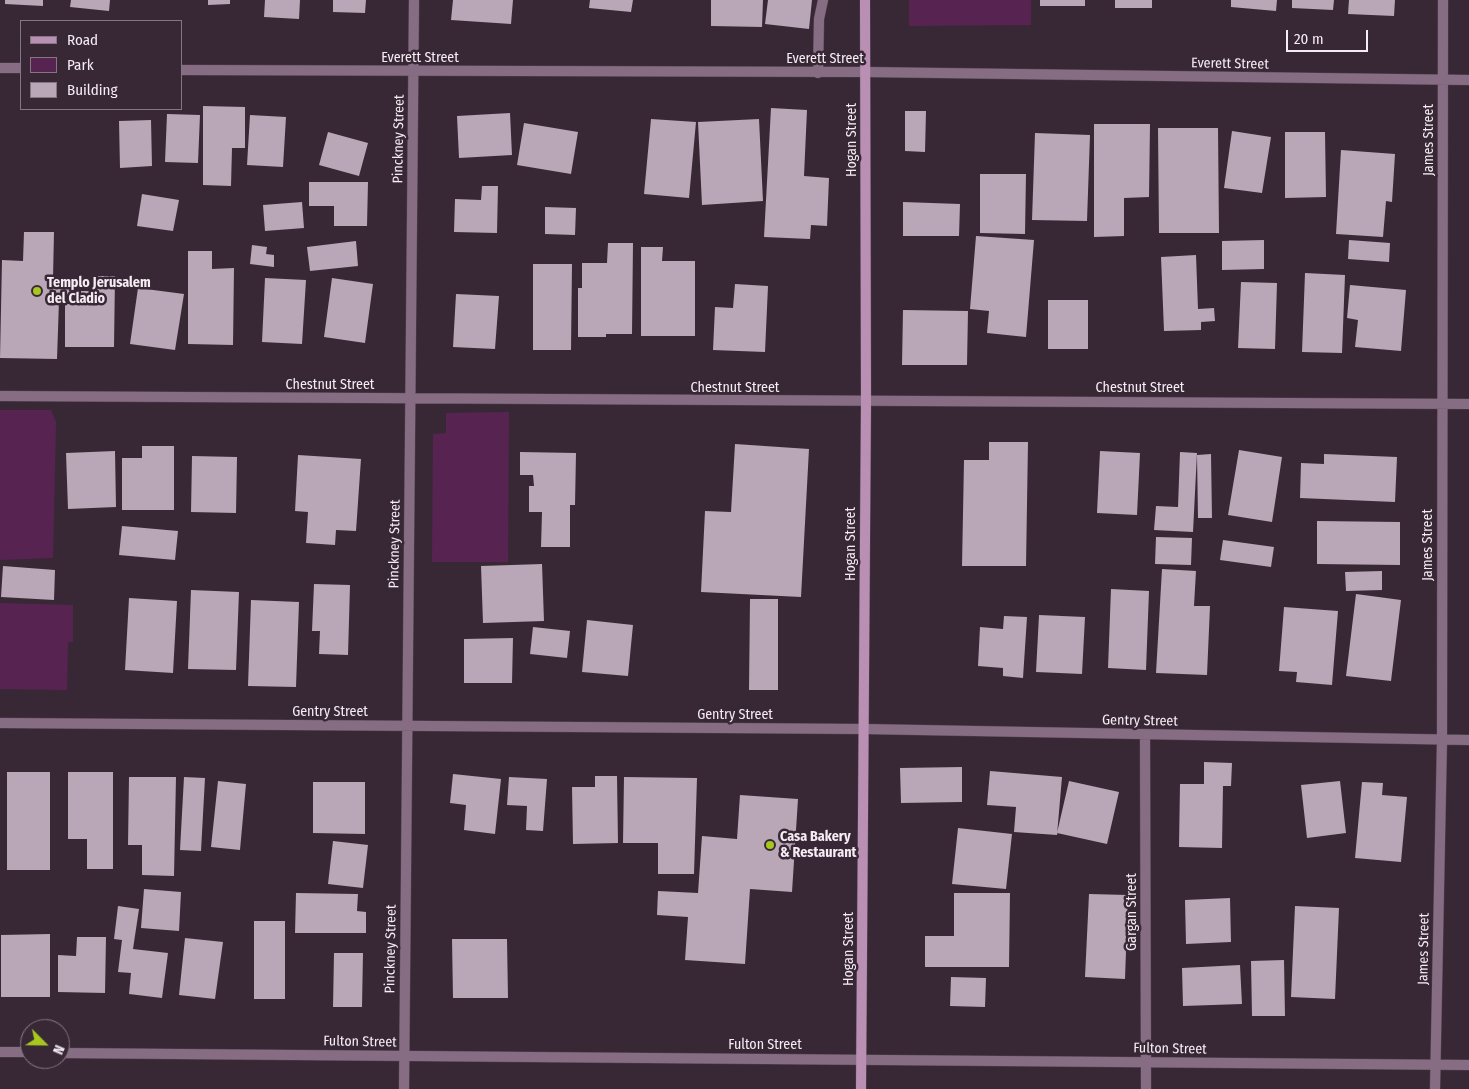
<!DOCTYPE html>
<html>
<head>
<meta charset="utf-8">
<style>
  body { margin:0 }
  #map { position:relative; width:1469px; height:1089px; overflow:hidden; background:#382836; font-family:"Fira Sans Condensed",sans-serif }
  canvas { display:block }
  .legend { position:absolute; left:20px; top:20px; width:162px; height:90px; box-sizing:border-box; background:#382836; border:1px solid #847682; margin:0; padding:6px 9px; list-style:none; font-size:15px; color:#f6ecf4 }
  .legend li { display:flex; align-items:center; gap:10px; height:25px }
  .legend b { width:25px; border:1px solid #847682 }
  .north { position:absolute; left:20px; top:1019px; width:50px; height:50px; box-sizing:border-box; background:#382836; border:1px solid #847682; border-radius:50%; rotate:113deg; font-size:14px; font-weight:700; line-height:20px; text-align:center; color:#f6ecf4 }
  .north::after { content:''; display:block; margin:auto; width:18px; height:22px; background:#a7c71e; clip-path:polygon(50% 0,100% 100%,50% 72%,0 100%) }
  .scale { position:absolute; left:1286px; top:30px; width:82px; height:22px; box-sizing:border-box; border:2px solid #f6ecf4; border-top:0; padding-left:6px; font-size:15px; line-height:18px; white-space:nowrap; color:#f6ecf4; -webkit-text-stroke:4px #382836; paint-order:stroke }
</style>
</head>
<body>
<div id="map">
<canvas width="1469" height="1089"></canvas>
<ul class="legend">
<li><b style="height:6px;background:#b990b3"></b>Road</li>
<li><b style="height:14px;background:#572452"></b>Park</li>
<li><b style="height:14px;background:#b9a6b6"></b>Building</li>
</ul>
<div class="north">N</div>
<div class="scale">20 m</div>
</div>
<script>
const g = document.querySelector('canvas').getContext('2d');
g.lineJoin = 'round';
function fillPath(path, color) { g.fillStyle = color; g.fill(path, 'evenodd'); }
const poly = rows => new Path2D(rows.map(r => 'M' + r).join(''));
function trace(path, color, width, dash) { g.strokeStyle = color; g.lineWidth = width; g.lineCap = dash ? 'butt' : 'round'; g.setLineDash(dash || []); g.stroke(path); }
function drawText(font, color, halo, rows, align = 'center') {
  g.font = font + ' "Fira Sans Condensed",sans-serif'; g.lineWidth = 5; g.setLineDash([]); g.textBaseline = 'middle'; g.strokeStyle = halo; g.fillStyle = color; for (const [text, x, y, turn = 0] of rows) {
    g.save(); g.translate(x, y); g.rotate((+turn || 0) * Math.PI / 180); g.textAlign = isNaN(turn) ? turn : align; if (halo) g.strokeText(text, 0, 0); g.fillText(text, 0, 0); g.restore();
  }
}
const green = poly([
  [909,0,1031,0,1031,25,909,26],
  [0,410,51,410,56,422,53,558,0,560],
  [509,412,508,562,432,562,433,434,446,433,446,413],
  [0,603,73,605,73,642,68,642,67,690,0,689]
]);
const building = poly([
  [5,0,43,0,43,6,5,4],
  [71,0,110,0,109,11,70,7],
  [208,0,230,0,230,4,208,5],
  [265,0,300,0,299,19,264,17],
  [333,0,366,0,365,13,333,12],
  [453,0,513,0,511,24,451,20],
  [590,0,633,0,631,12,589,8],
  [711,0,763,0,762,27,711,26],
  [768,0,812,0,809,29,765,24],
  [1040,0,1085,0,1085,6,1040,6],
  [1115,0,1152,0,1152,8,1115,8],
  [1231,0,1277,0,1276,11,1231,7],
  [1292,0,1334,0,1333,10,1292,8],
  [1349,0,1395,0,1394,16,1348,14],
  [203,106,245,107,245,148,232,148,231,186,203,185],
  [771,108,807,110,804,176,829,178,827,226,811,225,810,239,764,237],
  [905,111,926,111,925,152,905,151],
  [510,113,512,155,459,158,457,116],
  [167,114,200,115,198,163,165,162],
  [250,115,286,117,283,167,247,165],
  [651,119,696,122,689,198,644,194],
  [759,119,763,201,702,205,698,122],
  [151,120,152,166,120,168,119,121],
  [524,123,578,132,571,174,517,165],
  [1094,124,1150,124,1149,197,1124,198,1124,236,1094,237],
  [1158,128,1218,128,1219,233,1159,233],
  [1232,131,1271,137,1262,193,1224,188],
  [328,132,368,143,359,176,319,165],
  [1285,132,1325,132,1326,197,1285,198],
  [1035,133,1090,135,1087,221,1032,220],
  [1341,150,1395,154,1392,202,1386,201,1383,237,1336,234],
  [980,174,1026,174,1025,234,980,233],
  [309,182,368,182,367,226,334,226,334,206,309,206],
  [482,186,498,186,497,233,454,232,455,199,481,200],
  [142,194,179,200,173,231,137,226],
  [302,202,304,228,265,231,263,205],
  [903,202,960,204,959,236,903,236],
  [545,207,576,208,575,235,545,234],
  [24,232,54,232,53,278,75,278,74,302,59,301,57,359,0,358,2,260,23,261],
  [976,236,1034,240,1026,337,987,333,989,311,970,309],
  [1264,240,1264,269,1222,270,1222,241],
  [1349,240,1390,243,1389,262,1348,259],
  [356,241,358,266,310,271,307,247],
  [608,243,633,243,632,334,606,334,606,337,578,337,578,288,582,288,582,263,607,263],
  [252,245,267,247,266,254,274,255,274,267,250,264],
  [641,247,663,247,662,261,695,261,695,336,641,336],
  [188,251,212,251,212,269,234,268,233,345,188,344],
  [1196,255,1198,309,1214,308,1215,321,1201,322,1201,330,1164,331,1161,257],
  [533,264,572,264,571,350,533,350],
  [1305,273,1345,275,1342,353,1302,352],
  [92,276,115,276,114,347,65,347,65,304,77,304,77,291,92,291],
  [265,278,306,280,302,344,262,342],
  [332,278,373,284,365,343,324,337],
  [1241,282,1277,283,1275,349,1238,348],
  [735,284,768,286,765,352,713,350,715,307,733,308],
  [1350,285,1406,290,1401,351,1355,347,1358,320,1347,318],
  [138,288,184,294,175,350,130,344],
  [456,294,499,296,495,349,453,347],
  [1048,300,1088,300,1088,349,1048,349],
  [903,310,968,311,967,365,902,365],
  [989,442,1028,442,1026,566,962,566,964,460,989,460],
  [735,444,809,449,801,597,701,592,705,511,731,512],
  [142,446,174,446,174,510,122,510,122,458,142,458],
  [1239,450,1282,457,1272,522,1228,515],
  [115,451,116,507,68,509,66,453],
  [1100,451,1140,453,1137,515,1097,513],
  [520,452,576,453,575,505,570,505,570,547,541,547,542,512,529,512,529,486,534,486,533,475,520,475],
  [1180,452,1197,453,1193,532,1154,530,1156,506,1178,507],
  [1211,454,1212,518,1198,518,1197,455],
  [1324,454,1397,457,1395,502,1300,498,1301,463,1324,464],
  [298,455,361,459,356,531,336,530,335,545,306,543,308,512,295,511],
  [192,456,237,457,236,513,191,512],
  [1317,521,1400,522,1400,565,1317,564],
  [122,526,178,531,175,560,119,555],
  [1156,537,1192,538,1191,565,1155,564],
  [1223,540,1274,547,1271,567,1220,560],
  [542,564,544,621,483,623,481,566],
  [3,566,55,570,54,600,1,597],
  [1162,569,1196,571,1194,606,1210,606,1207,675,1156,673],
  [1382,571,1382,590,1346,591,1345,572],
  [314,584,350,585,348,655,319,654,320,631,312,631],
  [1111,589,1149,591,1146,670,1108,668],
  [191,590,239,592,236,670,188,669],
  [1356,594,1401,600,1391,681,1346,676],
  [129,598,177,601,173,673,125,670],
  [750,599,778,599,778,690,749,690],
  [251,600,299,602,296,687,248,686],
  [1284,607,1338,611,1332,685,1296,682,1297,672,1279,671],
  [1039,615,1085,617,1082,674,1036,672],
  [1004,616,1027,617,1023,678,1003,676,1003,668,978,666,980,627,1003,629],
  [587,620,633,625,628,676,582,672],
  [533,627,570,631,567,658,530,654],
  [513,638,512,683,464,683,464,639],
  [1204,762,1232,763,1231,786,1223,786,1222,848,1179,847,1180,784,1204,784],
  [962,767,962,802,901,803,900,768],
  [990,771,1062,777,1057,835,1014,832,1016,807,987,805],
  [7,772,50,772,50,870,7,870],
  [68,772,113,772,113,869,87,869,87,839,68,839],
  [453,774,501,779,495,834,464,830,466,805,450,803],
  [595,776,617,776,618,843,573,844,572,787,595,787],
  [129,777,176,777,174,876,142,875,142,845,128,845],
  [184,777,205,778,201,851,180,850],
  [509,777,547,779,543,831,526,830,527,806,507,805],
  [624,777,697,778,694,874,658,874,658,843,623,843],
  [218,781,246,784,240,850,211,847],
  [1069,781,1119,792,1107,844,1057,833],
  [1340,781,1346,833,1307,838,1301,785],
  [313,782,365,782,365,834,313,833],
  [1362,782,1383,783,1382,795,1407,797,1401,862,1355,858],
  [740,795,798,799,792,892,750,889,745,964,685,960,688,917,657,915,658,891,698,893,702,836,737,839],
  [958,828,1012,834,1006,889,952,884],
  [333,841,368,845,363,888,328,884],
  [144,889,181,892,179,931,141,928],
  [296,893,358,894,357,911,366,912,366,933,295,933],
  [954,893,1010,893,1009,967,925,967,925,936,954,936],
  [1089,894,1128,895,1125,979,1085,977],
  [1230,898,1231,942,1186,944,1185,900],
  [118,906,139,909,133,949,168,953,162,998,129,994,131,973,118,972,122,940,114,939],
  [1295,906,1339,908,1335,999,1291,997],
  [254,921,285,921,285,999,254,999],
  [50,934,50,997,1,997,1,935],
  [77,937,106,937,105,993,58,992,58,955,76,956],
  [185,938,223,942,215,999,179,995],
  [452,939,507,939,508,998,453,998],
  [334,953,363,953,362,1007,333,1007],
  [1284,960,1285,1016,1252,1016,1251,961],
  [1240,965,1242,1004,1183,1006,1182,968],
  [951,977,986,978,985,1007,950,1006]
]);
const service = poly([
  [818,73,819,19,823,0]
]);
const minor = poly([
  [0,68,21,68],
  [181,70,865,72,1469,80],
  [0,396,1469,404],
  [0,723,864,729,1469,740],
  [1145,735,1146,1089],
  [404,1089,414,0],
  [1435,1089,1442,740,1443,0]
]);
const tertiary = poly([
  [0,1052,30,1052],
  [60,1053,1469,1065]
]);
const secondary = poly([
  [861,1089,866,401,865,0]
]);
const markers = [
  [37,291,5,"#a7c71e"],
  [770,845,5,"#a7c71e"]
];
const streetNames = [
  ["Everett Street",420,58],
  ["Everett Street",825,59],
  ["Everett Street",1230,64,1],
  ["Pinckney Street",399,139,-89],
  ["Hogan Street",852,140,-90],
  ["James Street",1429,140,-90],
  ["Chestnut Street",330,385],
  ["Chestnut Street",735,388],
  ["Chestnut Street",1140,388],
  ["Pinckney Street",395,544,-89],
  ["Hogan Street",851,544,-90],
  ["James Street",1428,545,-90],
  ["Gentry Street",330,712],
  ["Gentry Street",735,715],
  ["Gentry Street",1140,721,1],
  ["Gargan Street",1132,912,-90],
  ["Pinckney Street",391,949,-89],
  ["Hogan Street",849,949,-90],
  ["James Street",1424,949,-89],
  ["Fulton Street",360,1042,1],
  ["Fulton Street",765,1045],
  ["Fulton Street",1170,1049,1]
];
const poiNames = [
  ["Templo Jerusalem",47,283],
  ["del Cladio",47,299],
  ["Casa Bakery",780,837],
  ["& Restaurant",780,853]
];
fillPath(green, '#572452');
fillPath(building, '#b9a6b6');
trace(service, '#534351', 11);
trace(minor, '#534351', 11);
trace(tertiary, '#534351', 11);
trace(secondary, '#534351', 11);
trace(service, '#876d83', 10);
trace(minor, '#876d83', 10);
trace(tertiary, '#876d83', 10);
trace(secondary, '#b990b3', 10);
for (const [x, y, r, color] of markers) { const dot = new Path2D(); dot.arc(x, y, r, 0, 2 * Math.PI); g.fillStyle = color; g.fill(dot); trace(dot, '#382836', 2); }
drawText('14px', '#f6ecf4', '#382836', streetNames);
drawText('bold 14px', '#f6ecf4', '#382836', poiNames, 'left');
</script>
</body>
</html>
